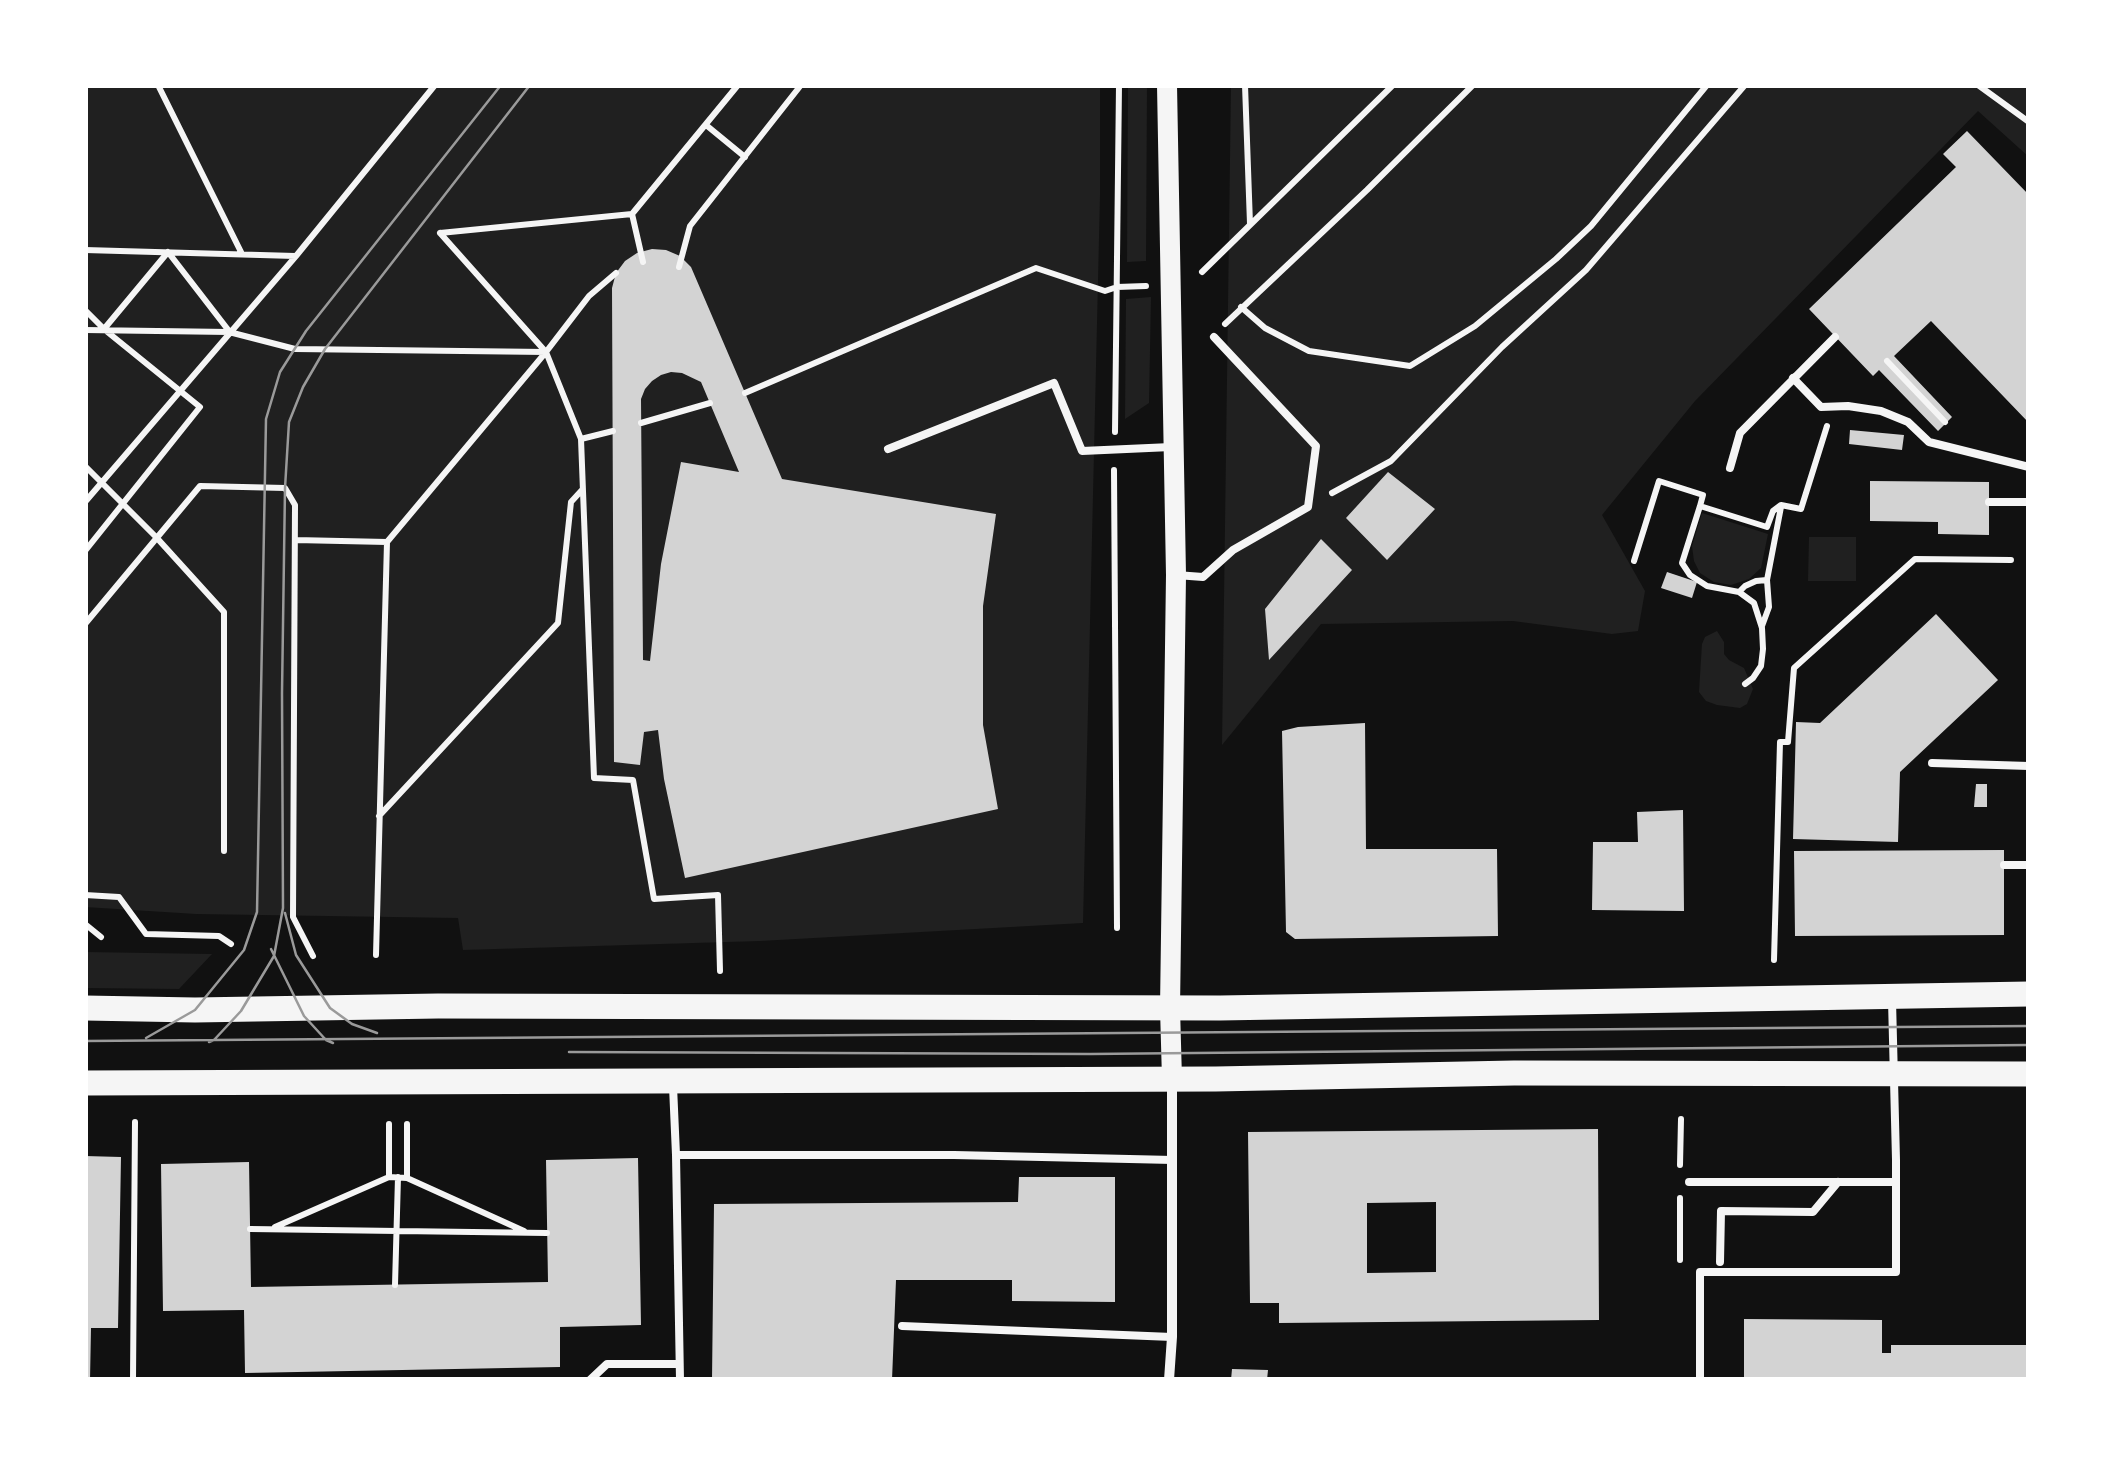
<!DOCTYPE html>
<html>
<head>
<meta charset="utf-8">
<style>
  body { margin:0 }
  #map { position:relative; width:2114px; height:1465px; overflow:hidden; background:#111; font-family:"Nunito Sans",sans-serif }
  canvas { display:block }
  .frame { position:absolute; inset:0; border:88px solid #fff; pointer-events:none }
</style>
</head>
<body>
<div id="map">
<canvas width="2114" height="1465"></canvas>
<div class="frame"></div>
</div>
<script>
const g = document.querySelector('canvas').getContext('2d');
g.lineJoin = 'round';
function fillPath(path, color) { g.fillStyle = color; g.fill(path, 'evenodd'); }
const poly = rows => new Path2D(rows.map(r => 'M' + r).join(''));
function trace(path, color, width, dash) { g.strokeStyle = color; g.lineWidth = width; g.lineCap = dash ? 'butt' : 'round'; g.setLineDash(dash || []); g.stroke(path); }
const green = poly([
  [85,85,1100,85,1100,195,1083,923,760,941,463,950,458,918,196,914,85,907],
  [1128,85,1147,85,1146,261,1127,262],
  [1231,85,2029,85,2029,157,1978,111,1695,401,1602,515,1645,591,1638,631,1612,634,1513,621,1321,624,1222,745],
  [1151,297,1149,403,1125,419,1126,299],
  [1702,513,1768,534,1761,568,1749,579,1731,585,1714,582,1700,573,1694,561,1692,546],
  [1809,537,1856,537,1856,581,1808,581],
  [1717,631,1724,642,1724,654,1729,660,1744,668,1753,689,1747,704,1740,708,1717,705,1706,701,1699,692,1702,644,1705,637],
  [85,952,212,954,179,989,85,988]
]);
const building = poly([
  [1967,131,2029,195,2029,423,1931,321,1894,356,1952,417,1938,431,1879,370,1873,376,1809,309,1956,167,1943,154],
  [652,249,666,250,680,256,691,267,782,479,996,514,983,606,983,725,998,809,685,878,664,779,658,730,644,732,640,765,614,762,612,288,616,273,625,261,637,253],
  [671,372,682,373,701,382,739,472,681,462,661,564,650,661,643,660,641,399,645,389,652,381,661,375],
  [1850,430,1904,435,1902,450,1849,444],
  [1388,472,1435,509,1387,560,1346,518],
  [1870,481,1989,482,1989,535,1938,534,1938,522,1870,521],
  [1321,539,1352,570,1269,660,1265,609],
  [1667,572,1697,582,1692,598,1661,588],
  [1936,614,1998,680,1900,772,1898,842,1793,839,1796,722,1820,723],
  [1365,723,1366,849,1497,849,1498,936,1295,939,1286,932,1282,731,1298,727],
  [1976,784,1987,784,1987,807,1974,807],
  [1683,810,1684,911,1592,910,1593,842,1638,842,1637,812],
  [2004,850,2004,935,1795,936,1794,851],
  [1598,1129,1599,1320,1279,1323,1279,1303,1250,1303,1248,1132],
  [1436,1202,1436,1272,1367,1273,1367,1203],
  [85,1156,121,1157,118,1328,91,1328,90,1380,85,1380],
  [638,1158,641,1325,560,1327,560,1367,245,1373,244,1310,163,1311,161,1164,249,1162,251,1287,548,1282,546,1160],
  [1019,1177,1115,1177,1115,1302,1012,1301,1012,1280,896,1280,892,1380,712,1380,714,1204,1018,1202],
  [1744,1319,1882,1320,1882,1353,1891,1353,1891,1345,2029,1345,2029,1380,1744,1380],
  [1232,1369,1268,1370,1267,1380,1231,1380]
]);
const path = poly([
  [158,85,242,254],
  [1245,85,1250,224],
  [1978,85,2029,122],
  [706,125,745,157],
  [632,214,643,262],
  [440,233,632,214,738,85],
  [440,233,545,351],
  [85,250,295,256],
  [679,267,690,226,801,85],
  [1202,272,1393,85],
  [1241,307,1265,328,1309,351,1410,366,1475,326,1556,259,1591,226,1707,85],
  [85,310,104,329,168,252,229,331],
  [1225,324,1367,190,1473,85],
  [85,330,229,332,295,349,546,352,581,439,594,778,633,780,654,899,718,895,720,971],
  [1887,361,1945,422],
  [745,393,1036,268,1105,291,1117,287,1146,286],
  [641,423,710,403],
  [1115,432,1119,85],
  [581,439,613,431],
  [85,466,156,537,224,612,224,851],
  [1114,470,1117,928],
  [1332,493,1391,461,1502,347,1586,270,1745,85],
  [85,502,296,256,435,85],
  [295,540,387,542],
  [85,551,200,407,105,330],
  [1634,561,1659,481,1703,495,1700,506],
  [1739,592,1745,586,1756,581,1767,580],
  [85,624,200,486,285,488,295,505,293,917,313,956],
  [1762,626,1769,607,1767,580,1781,507],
  [1745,684,1753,678,1761,666,1763,649,1762,628,1754,603,1739,592,1707,586,1690,575,1682,563,1700,506,1767,527,1773,511,1781,505,1801,509,1827,426],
  [379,816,558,623,571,502,582,490],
  [85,895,119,897,146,934,219,936,231,944],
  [85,924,101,937],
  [376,955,387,542,546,352,589,296,616,273],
  [1774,960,1780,742,1788,742,1794,668,1915,559,2011,560],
  [389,1124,389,1177,407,1178,407,1124],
  [1680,1165,1681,1119],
  [407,1178,524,1231],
  [275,1227,389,1177],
  [250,1229,547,1233],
  [1680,1260,1680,1198],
  [395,1285,398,1177],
  [133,1380,135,1122]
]);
const service = poly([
  [1793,378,1821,407,1848,406,1881,411,1908,422,1929,442,2029,467],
  [888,449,1054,383,1082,451,1171,447],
  [1730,468,1740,433,1835,337],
  [1989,502,2029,502],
  [1176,575,1203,577,1233,550,1308,507,1316,446,1214,337],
  [1932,763,2029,766],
  [2004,865,2029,865],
  [673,1086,676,1155,680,1380],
  [676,1155,954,1155,1173,1160],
  [1689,1182,1896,1182],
  [1720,1262,1721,1211,1813,1212,1838,1182],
  [902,1326,1172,1337],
  [590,1380,607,1364,679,1364],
  [1700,1380,1700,1272,1896,1272,1896,1160,1892,1000]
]);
const minor = poly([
  [1169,1380,1172,1337,1172,1081]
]);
const secondary = poly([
  [1167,85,1176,575,1170,1008,1172,1079]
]);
const primary = poly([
  [85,1008,195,1010,438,1006,1220,1008,2029,994],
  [85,1083,1216,1079,1514,1073,2029,1074]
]);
const tram = poly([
  [285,913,296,955,330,1008,352,1024,377,1033],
  [271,949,304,1016,326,1040,333,1043],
  [146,1038,195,1010,244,950,257,912,266,419,280,372,306,331,501,85],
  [85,1041,2029,1026],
  [209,1042,214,1040,241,1011,274,956,283,908,282,693,285,488,289,422,303,387,325,349,530,85],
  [569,1052,1090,1054,2029,1045]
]);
fillPath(green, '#202020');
fillPath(building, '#d3d3d3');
trace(path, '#f5f5f5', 6);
trace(service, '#f5f5f5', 8);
trace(minor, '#f5f5f5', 10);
trace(secondary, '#f5f5f5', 20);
trace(primary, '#f5f5f5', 25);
trace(tram, '#9a9a9a', 2.5);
</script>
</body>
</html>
